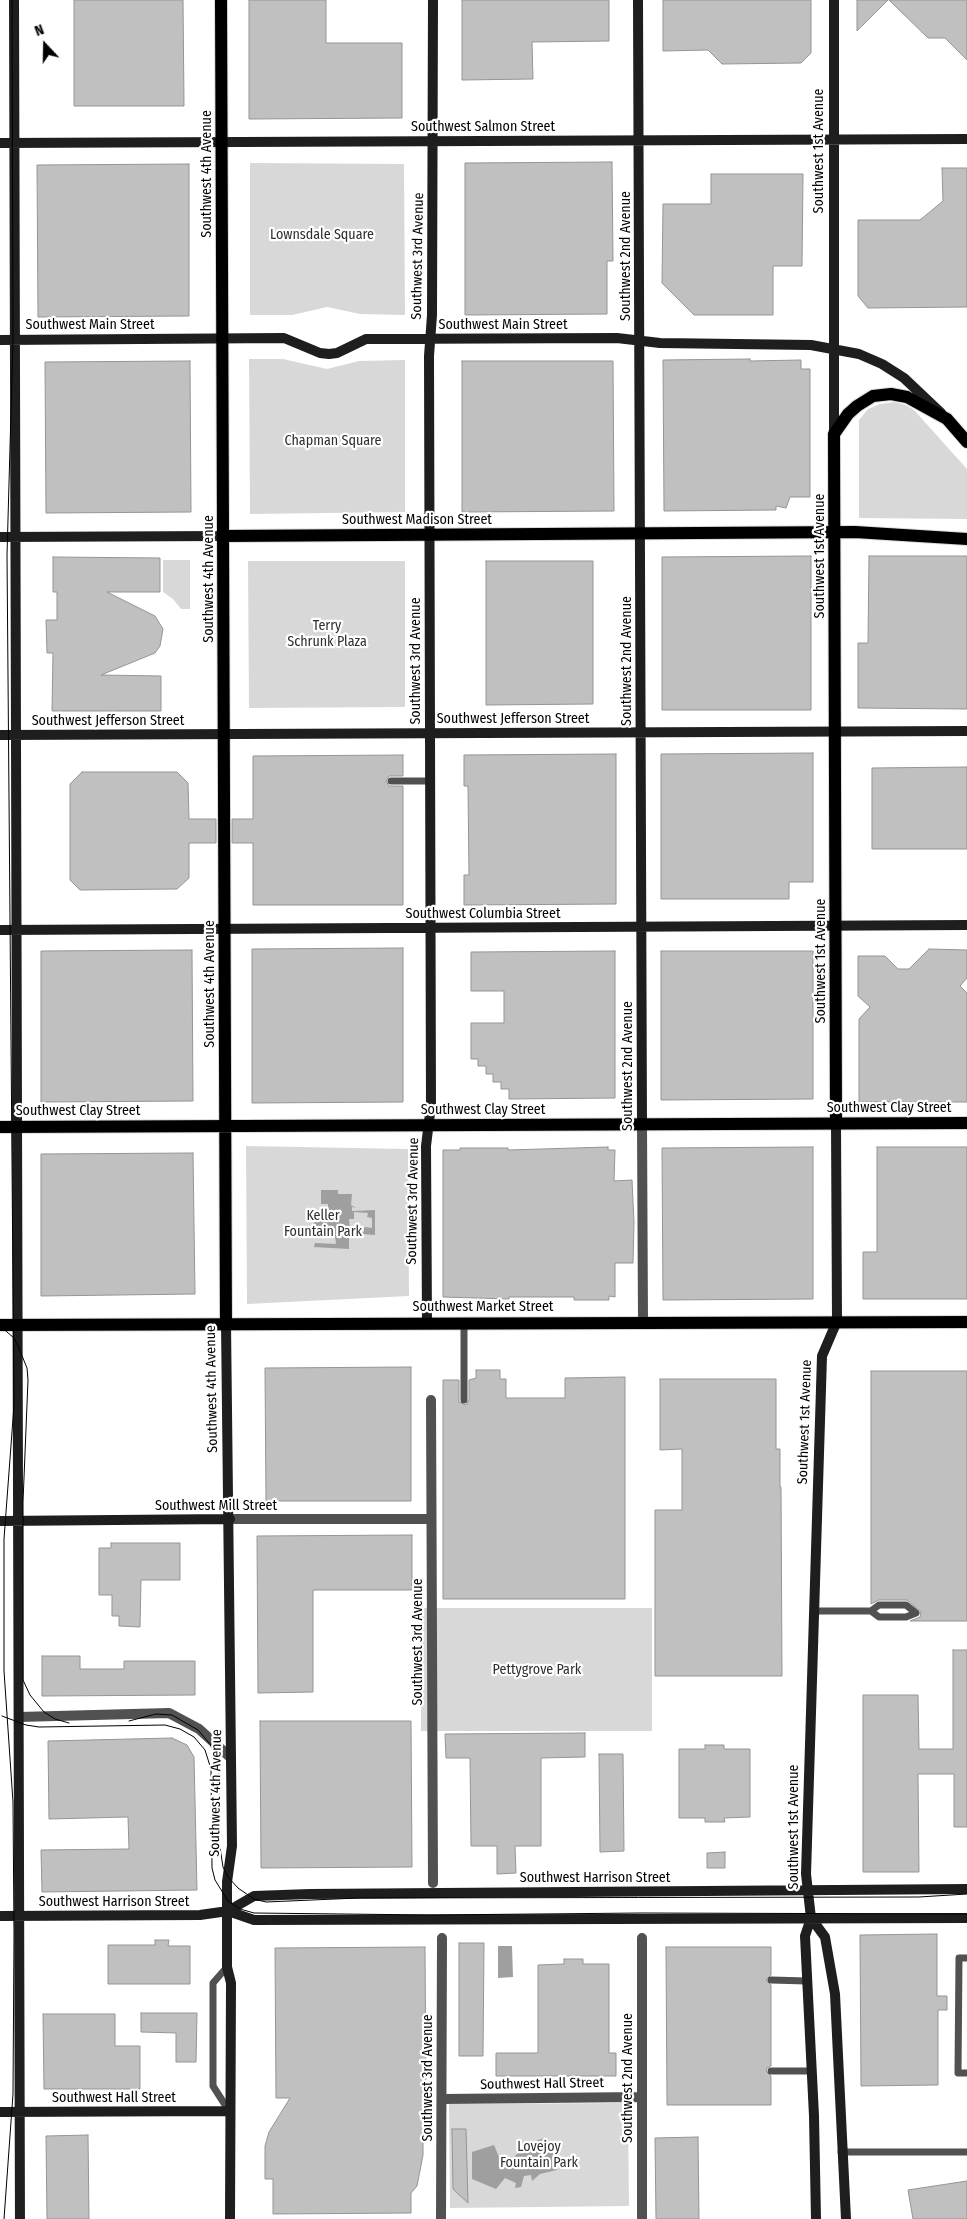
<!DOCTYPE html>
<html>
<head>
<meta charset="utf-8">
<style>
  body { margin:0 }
  #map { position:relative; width:967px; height:2219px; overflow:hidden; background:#fff; font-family:"Fira Sans Condensed",sans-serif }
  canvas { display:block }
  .north { position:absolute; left:20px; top:20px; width:50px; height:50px; -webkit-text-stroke:4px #fff; paint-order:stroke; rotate:339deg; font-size:14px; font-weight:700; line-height:20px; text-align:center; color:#000 }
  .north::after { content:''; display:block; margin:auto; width:18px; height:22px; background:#000; clip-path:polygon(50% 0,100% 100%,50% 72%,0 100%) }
</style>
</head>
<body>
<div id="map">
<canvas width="967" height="2219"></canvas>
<div class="north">N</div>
</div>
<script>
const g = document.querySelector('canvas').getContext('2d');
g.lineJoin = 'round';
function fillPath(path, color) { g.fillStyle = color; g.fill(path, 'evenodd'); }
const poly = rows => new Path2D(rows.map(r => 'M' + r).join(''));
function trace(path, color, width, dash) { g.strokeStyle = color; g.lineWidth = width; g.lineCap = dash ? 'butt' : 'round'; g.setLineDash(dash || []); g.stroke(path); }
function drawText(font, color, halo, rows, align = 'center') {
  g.font = font + ' "Fira Sans Condensed",sans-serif'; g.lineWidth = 4.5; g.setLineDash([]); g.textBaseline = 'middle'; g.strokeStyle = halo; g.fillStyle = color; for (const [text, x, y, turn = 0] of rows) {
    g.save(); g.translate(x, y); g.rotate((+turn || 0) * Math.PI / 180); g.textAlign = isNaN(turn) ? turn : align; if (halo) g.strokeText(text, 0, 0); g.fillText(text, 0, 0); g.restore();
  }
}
const green = poly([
  [250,163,404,164,405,315,360,314,327,307,292,315,250,315],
  [249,359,283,359,327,369,359,361,405,360,405,512,250,514],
  [895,402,906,405,914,410,967,469,967,519,859,518,859,420,868,409,880,404],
  [163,560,190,560,190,609,181,609,173,599,163,592],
  [248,561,405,561,405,707,249,708],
  [246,1146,408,1149,409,1296,247,1304],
  [421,1608,652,1608,652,1731,421,1731],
  [628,2103,629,2206,450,2208,449,2104]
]);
const water = poly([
  [321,1190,338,1190,338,1194,352,1194,351,1205,356,1208,352,1207,352,1211,375,1210,375,1235,362,1234,363,1236,360,1237,359,1234,349,1235,349,1249,314,1247,315,1243,336,1244,335,1236,308,1234,307,1228,314,1228,314,1215,328,1215,328,1204,321,1204],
  [354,1212,368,1213,367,1217,372,1218,372,1228,364,1227,364,1232,356,1233,355,1229,350,1229,349,1219,354,1219],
  [498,1946,512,1946,513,1977,498,1978],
  [544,2138,559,2148,557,2170,540,2174,532,2181,531,2175,524,2176,521,2187,515,2188,516,2183,505,2178,496,2189,472,2179,472,2152,494,2145,499,2157,504,2160,505,2157,514,2157,527,2144]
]);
const building = poly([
  [74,0,183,0,184,106,74,106,74,0],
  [249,0,326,0,326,43,402,43,402,118,249,119,249,0],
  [462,0,609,0,609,41,532,42,533,79,462,80,462,0],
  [663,0,811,0,811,53,801,63,722,64,708,50,663,51,663,0],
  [857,0,888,0,857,31,857,0],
  [889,0,967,0,967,60,945,38,928,38,889,0],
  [612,162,613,261,607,261,607,314,465,315,465,163,612,162],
  [189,164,189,316,38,317,37,165,189,164],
  [942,168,967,168,967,307,868,308,858,296,858,220,920,220,943,201,942,168],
  [711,174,803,174,802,266,773,266,773,315,694,315,662,283,663,204,711,204,711,174],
  [750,359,750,361,801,360,801,369,810,369,810,497,790,497,786,508,776,506,776,510,664,511,663,360,750,359],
  [190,361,191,512,46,513,45,362,190,361],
  [462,361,613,361,614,511,462,512,462,361],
  [811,556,811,710,662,710,662,557,811,556],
  [869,556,967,556,967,709,858,708,858,643,868,643,869,556],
  [53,557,160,558,160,592,107,592,155,616,163,629,160,646,155,653,101,675,161,676,161,711,52,711,53,653,47,653,46,620,57,620,57,592,53,592,53,557],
  [486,561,593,561,593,704,486,705,486,561],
  [813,753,813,882,789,882,789,899,661,899,661,754,813,753],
  [616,754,616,904,464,905,464,875,469,875,468,786,464,786,464,755,616,754],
  [403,755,403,776,389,776,386,781,389,786,403,786,403,905,253,905,253,843,232,843,232,819,253,819,253,756,403,755],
  [967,767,967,849,872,849,872,768,967,767],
  [82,772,177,772,188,783,189,819,216,819,216,843,189,843,189,878,177,889,80,890,70,880,70,784,82,772],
  [403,948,403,1102,252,1103,252,949,403,948],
  [929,949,967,950,967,978,960,986,967,993,967,1102,859,1102,859,1019,870,1007,858,996,858,956,885,956,898,969,909,969,929,949],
  [192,950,193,1101,41,1102,41,951,192,950],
  [615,951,615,1098,509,1099,509,1089,501,1089,501,1082,493,1082,493,1074,486,1074,486,1066,478,1066,478,1059,471,1059,471,1023,504,1023,504,991,471,991,471,952,615,951],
  [661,951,813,951,813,1099,661,1100,661,951],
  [608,1147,608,1150,615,1150,614,1181,632,1180,634,1222,633,1263,615,1263,615,1297,609,1296,609,1300,574,1300,574,1297,509,1297,509,1299,443,1297,443,1150,460,1150,460,1148,508,1148,508,1150,608,1147],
  [813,1147,813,1299,663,1300,662,1148,813,1147],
  [877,1147,967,1147,967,1299,863,1299,863,1252,877,1252,877,1147],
  [193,1153,195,1294,41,1296,41,1154,193,1153],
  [411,1367,411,1501,266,1501,265,1368,411,1367],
  [476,1370,500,1370,500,1379,506,1379,506,1398,565,1398,565,1378,625,1377,625,1599,443,1599,443,1380,459,1380,459,1402,466,1405,469,1400,469,1380,476,1378,476,1370],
  [871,1371,967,1371,967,1621,910,1621,920,1617,921,1612,907,1600,879,1600,871,1604,871,1371],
  [660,1379,776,1379,776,1449,780,1449,780,1487,781,1487,782,1676,655,1676,655,1510,682,1510,682,1449,660,1450,660,1379],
  [412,1535,412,1590,313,1590,313,1692,258,1693,257,1536,412,1535],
  [111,1543,180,1543,180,1580,141,1580,140,1627,119,1626,119,1616,112,1616,112,1595,99,1595,99,1548,111,1548,111,1543],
  [953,1650,967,1650,967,1827,954,1827,954,1774,918,1774,919,1872,863,1872,863,1695,918,1695,919,1749,953,1749,953,1650],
  [42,1656,80,1656,80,1669,124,1669,124,1661,195,1661,195,1695,42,1696,42,1656],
  [260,1721,411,1721,412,1867,261,1868,260,1721],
  [585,1733,585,1757,541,1758,541,1846,515,1846,516,1873,497,1874,497,1846,471,1846,470,1758,446,1758,445,1734,585,1733],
  [172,1738,187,1745,194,1757,197,1890,42,1892,41,1850,129,1849,128,1817,49,1819,48,1741,172,1738],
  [705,1745,724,1745,724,1749,750,1749,750,1817,724,1818,725,1822,705,1822,705,1818,679,1818,679,1749,705,1749,705,1745],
  [599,1754,623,1754,624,1851,600,1852,599,1754],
  [725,1852,725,1868,707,1868,707,1853,725,1852],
  [937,1934,937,1996,947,1996,947,2010,938,2010,938,2085,861,2086,860,1935,937,1934],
  [155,1940,169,1940,168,1946,190,1946,190,1984,108,1984,108,1945,155,1945,155,1940],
  [459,1943,484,1943,483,2056,459,2056,459,1943],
  [425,1947,426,2097,423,2097,423,2155,417,2186,411,2193,411,2213,273,2214,273,2179,265,2179,265,2146,269,2132,290,2098,276,2098,275,1948,425,1947],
  [666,1947,771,1947,771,1975,766,1980,771,1985,771,2066,767,2068,766,2071,771,2076,771,2105,667,2105,666,1947],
  [564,1959,583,1959,583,1964,609,1964,609,2053,616,2053,616,2076,496,2076,496,2053,538,2053,538,1965,564,1964,564,1959],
  [141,2013,197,2013,196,2062,176,2062,176,2033,141,2032,141,2013],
  [43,2014,115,2014,115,2046,140,2046,140,2089,44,2089,43,2014],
  [452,2129,466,2129,468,2203,453,2189,452,2129],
  [88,2135,89,2219,47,2219,46,2136,88,2135],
  [698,2137,699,2219,656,2219,655,2138,698,2137],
  [967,2181,967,2219,913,2219,908,2190,967,2181]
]);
const lane = poly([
  [391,781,430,781],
  [464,1323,464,1400],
  [814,1611,871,1611,879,1605,906,1605,916,1613,906,1617,879,1617,871,1611],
  [967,1958,959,1958,958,2073,967,2073],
  [227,1967,213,1983,213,2086,229,2111],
  [771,1980,807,1981],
  [771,2071,811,2071],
  [841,2152,967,2152]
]);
const street = poly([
  [642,1124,643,1321],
  [431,1400,433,1883],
  [230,1519,431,1519],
  [19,1717,169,1713,199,1729,231,1758],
  [443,2099,642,2097],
  [441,2219,442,1938],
  [642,2219,642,1938]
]);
const secondary = poly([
  [14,0,20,2219],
  [638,0,642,1124],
  [0,143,967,139],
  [0,340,284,338,320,353,329,354,337,353,366,339,617,338,660,343,811,345,859,354,882,364,904,378,941,413],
  [834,434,834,0],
  [0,537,223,536],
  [0,735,967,731],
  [0,930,967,925],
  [226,1323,232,1846,227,1882,227,1967,231,1983,230,2219],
  [427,1323,426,1146,431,1105,429,356,432,315,433,0],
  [0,1521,230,1519],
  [228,1911,254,1920,967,1918],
  [0,1916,200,1915,228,1911,254,1896,310,1894,967,1889],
  [811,1918,825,1937,835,1994,846,2219],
  [0,2112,229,2111],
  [816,2219,814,2116,805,1936,811,1918,806,1874,822,1356,837,1321,836,1123]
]);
const primary = poly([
  [221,0,226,1323],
  [223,536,855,532,967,539],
  [836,1123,834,434,848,414,857,406,873,396,891,394,907,397,947,419,967,442],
  [0,1127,967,1123],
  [0,1325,967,1322]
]);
const tram = poly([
  [0,1326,14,1338,18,1346,27,1368,28,1380,23,1502,23,1680,30,1695,44,1712,55,1719,69,1723],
  [2,1716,26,1725,39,1727,165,1725,180,1729,194,1737,205,1750,211,1769,212,1868,215,1880,228,1901,240,1909,254,1913,431,1915,642,1913,967,1914],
  [129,1721,156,1714,172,1715,198,1730,210,1744,217,1759,219,1770,219,1841,223,1867,228,1877,238,1888,254,1899,266,1902,358,1898,919,1897,967,1894],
  [4,2219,13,2094,14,1935,13,1802,4,1671,4,1539,14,1405,7,555,13,340,12,0]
]);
const streetNames = [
  ["Southwest Salmon Street",483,127],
  ["Southwest 1st Avenue",819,151,-90],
  ["Southwest 4th Avenue",207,174,-90],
  ["Southwest 3rd Avenue",418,256,-89],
  ["Southwest 2nd Avenue",626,256,-90],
  ["Southwest Main Street",90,325],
  ["Southwest Main Street",503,325],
  ["Southwest Madison Street",417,520],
  ["Southwest 1st Avenue",820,556,-90],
  ["Southwest 4th Avenue",209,579,-90],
  ["Southwest 3rd Avenue",416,661,-90],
  ["Southwest 2nd Avenue",627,661,-90],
  ["Southwest Jefferson Street",513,719],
  ["Southwest Jefferson Street",108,721],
  ["Southwest Columbia Street",483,914],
  ["Southwest 1st Avenue",821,961,-90],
  ["Southwest 4th Avenue",210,984,-90],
  ["Southwest 2nd Avenue",628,1066,-90],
  ["Southwest Clay Street",889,1108],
  ["Southwest Clay Street",483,1110],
  ["Southwest Clay Street",78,1111],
  ["Southwest 3rd Avenue",413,1201,-89],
  ["Southwest Market Street",483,1307],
  ["Southwest 4th Avenue",212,1389,-91],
  ["Southwest 1st Avenue",805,1422,-88],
  ["Southwest Mill Street",216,1506],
  ["Southwest 3rd Avenue",418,1642,-90],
  ["Southwest 4th Avenue",216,1793,-89],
  ["Southwest 1st Avenue",794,1827,-90],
  ["Southwest Harrison Street",595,1878],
  ["Southwest Harrison Street",114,1902],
  ["Southwest 3rd Avenue",428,2078,-90],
  ["Southwest 2nd Avenue",628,2078,-90],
  ["Southwest Hall Street",542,2084,-1],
  ["Southwest Hall Street",114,2098]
];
const parkNames = [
  ["Lownsdale Square",322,235],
  ["Chapman Square",333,441],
  ["Terry",327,626],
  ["Schrunk Plaza",327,642],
  ["Keller",323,1216],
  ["Fountain Park",323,1232],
  ["Pettygrove Park",537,1670],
  ["Lovejoy",539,2147],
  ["Fountain Park",539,2163]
];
fillPath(green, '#d8d8d8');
fillPath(water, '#9f9f9f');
fillPath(building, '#c0c0c0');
trace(building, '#959595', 1);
trace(primary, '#dbdbdb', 14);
trace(lane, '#515151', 7);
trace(street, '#515151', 10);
trace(secondary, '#1e1e1e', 10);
trace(primary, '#000', 12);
trace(tram, '#000', 1);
drawText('14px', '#000', '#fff', streetNames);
drawText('14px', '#2f2f2f', '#fff', parkNames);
</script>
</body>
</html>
